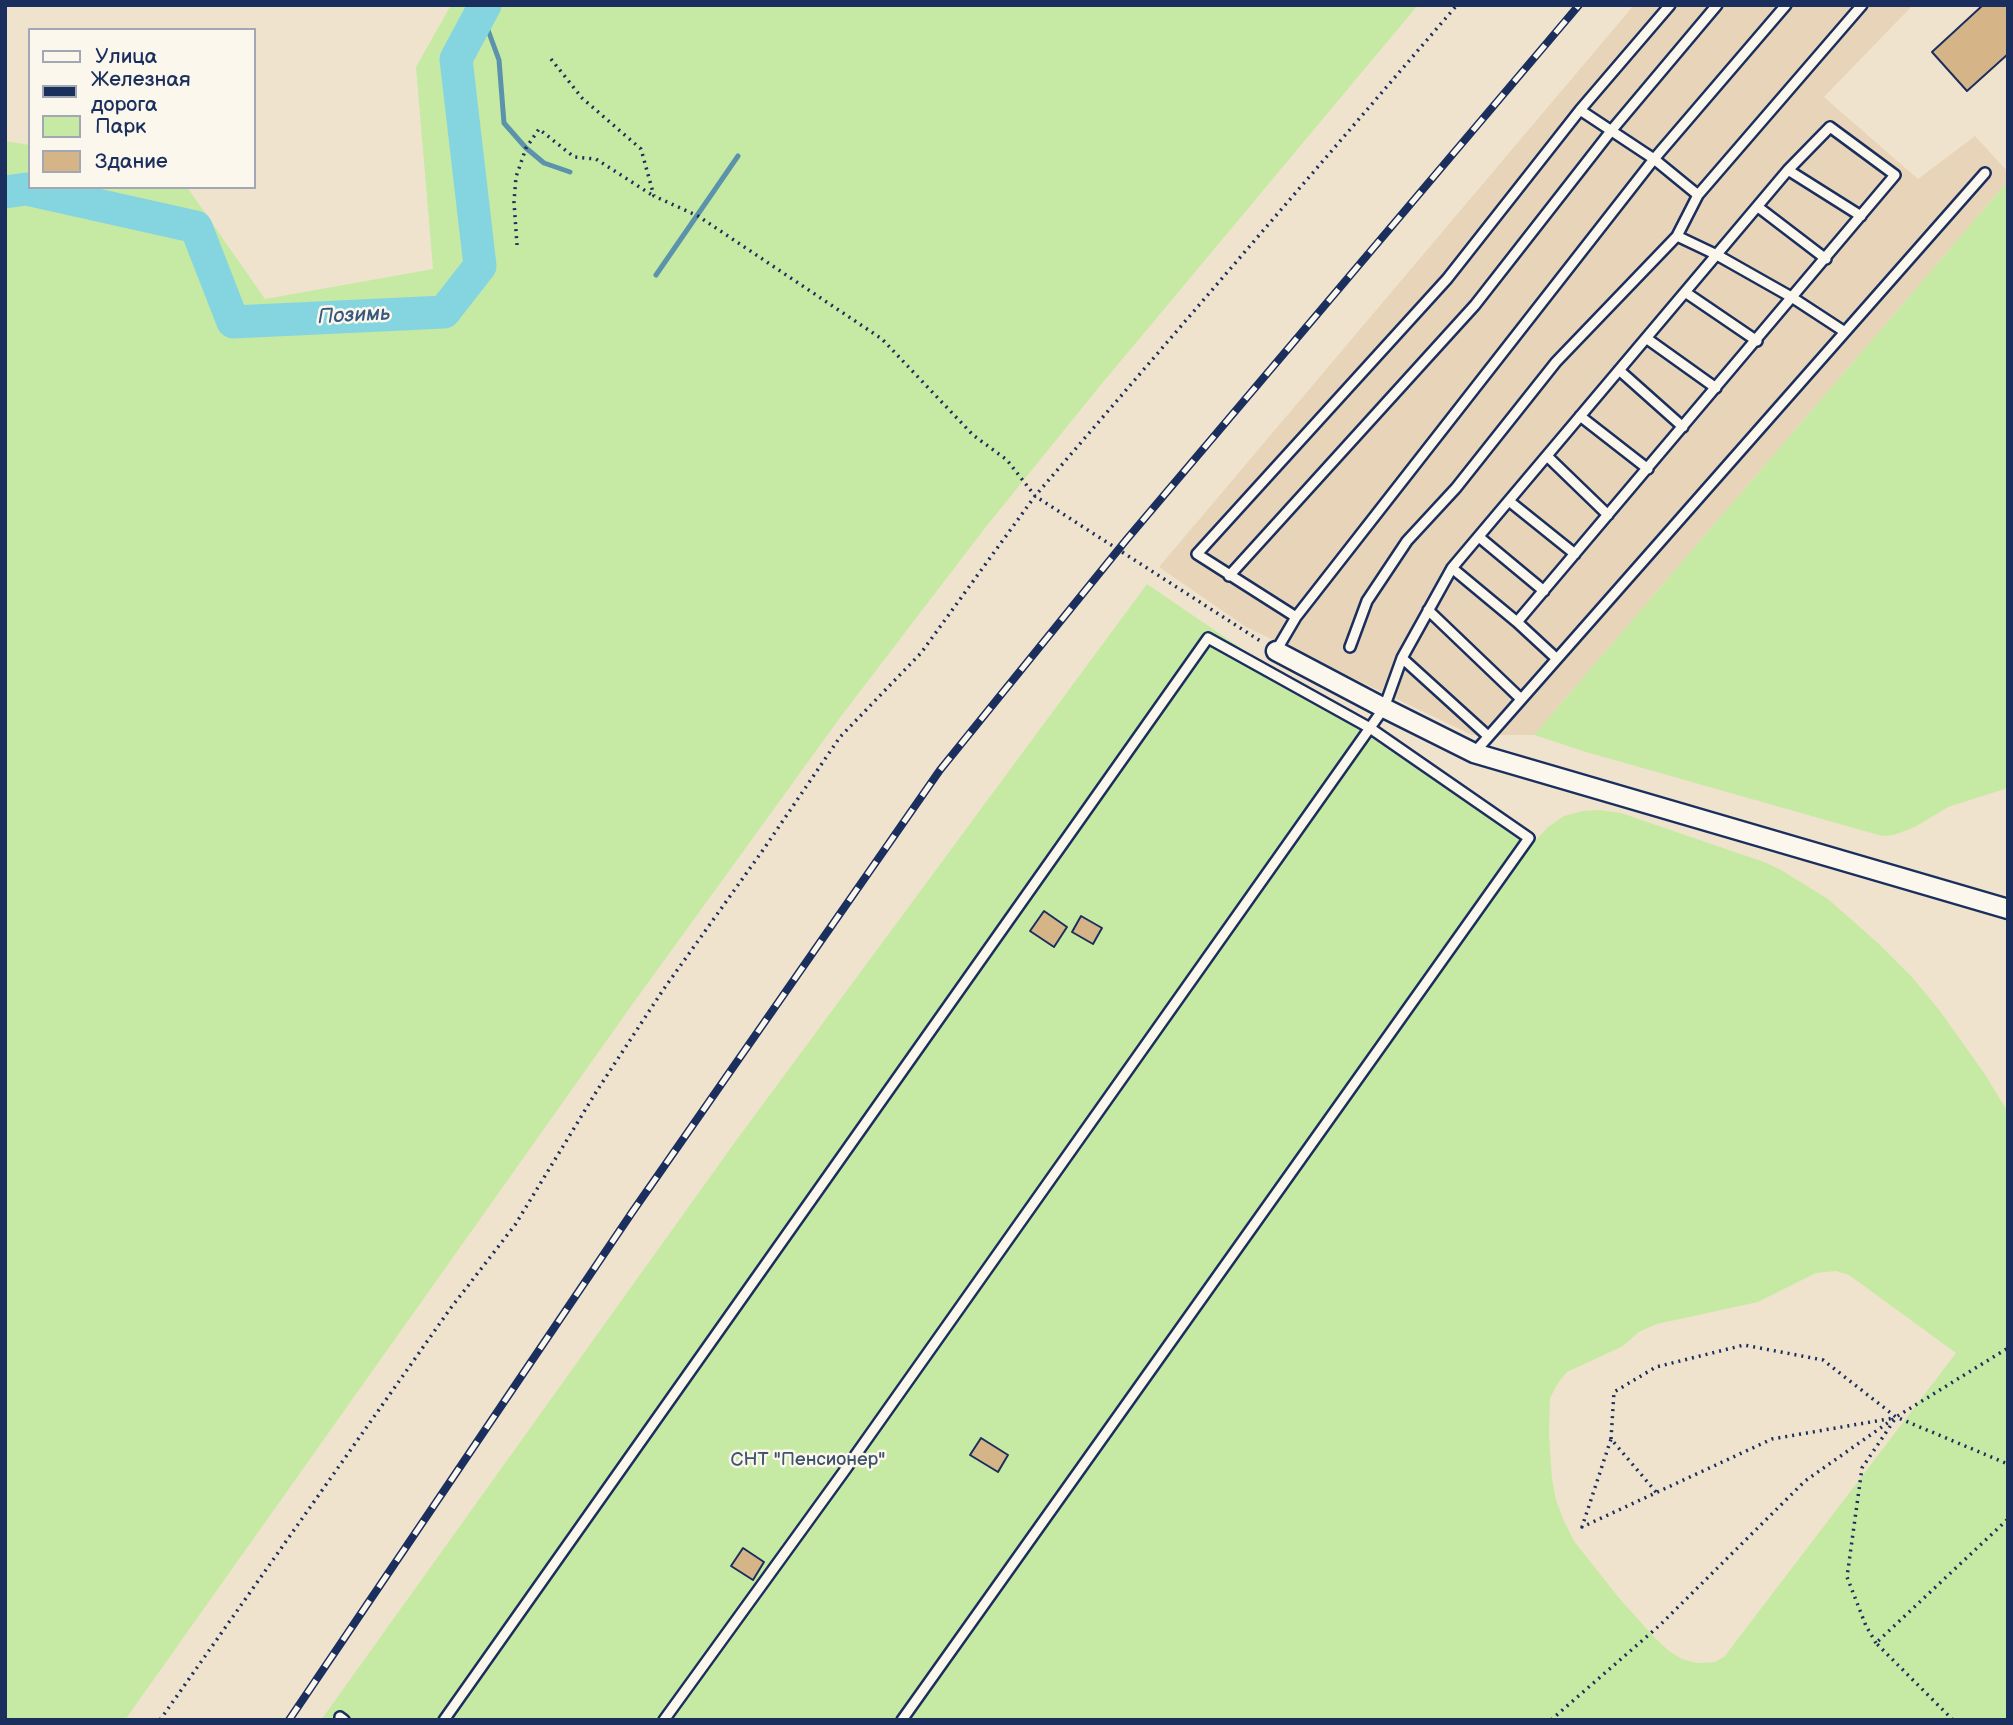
<!DOCTYPE html>
<html>
<head>
<meta charset="utf-8">
<style>
  body { margin:0 }
  #map { position:relative; width:2013px; height:1725px; overflow:hidden; background:#f0e3ce; font-family:"Balsamiq Sans",sans-serif }
  canvas { display:block }
  .frame { position:absolute; inset:0; border:7px solid #1b2f5e; pointer-events:none }
  .legend { position:absolute; left:28px; top:28px; width:228px; height:161px; box-sizing:border-box; background:#fbf7ec; border:2px solid #a1a7b3; margin:0; padding:9px 12px; list-style:none; font-size:21px; color:#1b2f5e }
  .legend li { display:flex; align-items:center; gap:14px; height:35px }
  .legend b { width:35px; border:2px solid #a1a7b3 }
</style>
</head>
<body>
<div id="map">
<canvas width="2013" height="1725"></canvas>
<div class="frame"></div>
<ul class="legend">
<li><b style="height:9px;background:#fbf7ec"></b>Улица</li>
<li><b style="height:9px;background:#1b2f5e"></b>Железная дорога</li>
<li><b style="height:19px;background:#c6eaa3"></b>Парк</li>
<li><b style="height:19px;background:#d5b588"></b>Здание</li>
</ul>
</div>
<script>
const g = document.querySelector('canvas').getContext('2d');
g.lineJoin = 'round';
function fillPath(path, color) { g.fillStyle = color; g.fill(path, 'evenodd'); }
const poly = rows => new Path2D(rows.map(r => 'M' + r).join(''));
function trace(path, color, width, dash) { g.strokeStyle = color; g.lineWidth = width; g.lineCap = dash ? 'butt' : 'round'; g.setLineDash(dash || []); g.stroke(path); }
function drawText(font, color, halo, rows, align = 'center') {
  g.font = font + ' "Balsamiq Sans",sans-serif'; g.lineWidth = 5; g.setLineDash([]); g.textBaseline = 'middle'; g.strokeStyle = halo; g.fillStyle = color; for (const [text, x, y, turn = 0] of rows) {
    g.save(); g.translate(x, y); g.rotate((+turn || 0) * Math.PI / 180); g.textAlign = isNaN(turn) ? turn : align; if (halo) g.strokeText(text, 0, 0); g.fillText(text, 0, 0); g.restore();
  }
}
const built = poly([
  [1634,5,1913,5,1824,97,1918,179,1975,136,2008,172,2008,181,1534,735,1472,735,1246,627,1159,567]
]);
const green = poly([
  [451,5,1418,5,1099,387,985,528,842,715,629,1009,125,1720,5,1720,5,141,30,145,30,187,187,187,265,299,433,269,416,67],
  [2008,181,2008,788,1948,807,1915,827,1894,835,1882,836,1586,752,1534,735],
  [1147,584,1530,846,1548,827,1564,816,1583,811,1600,810,1621,813,1764,862,1781,870,1828,899,1878,943,1912,977,1940,1011,1984,1073,2008,1112,2008,1720,321,1720,735,1142],
  [1836,1271,1849,1275,1956,1353,1724,1657,1715,1662,1697,1663,1682,1659,1669,1651,1655,1638,1619,1598,1574,1541,1564,1521,1556,1500,1552,1479,1549,1434,1550,1398,1558,1383,1567,1372,1623,1346,1639,1332,1657,1324,1758,1302,1816,1273]
]);
const stream = poly([
  [481,11,499,60,504,123,526,148,544,163,570,172],
  [656,275,738,156]
]);
const river = poly([
  [5,192,26,189,196,227,233,322,444,312,480,266,456,59,485,5]
]);
const building = poly([
  [1983,5,2008,5,2008,54,1967,91,1932,52,1983,5],
  [1044,911,1067,927,1054,947,1030,931,1044,911],
  [1081,916,1102,928,1093,944,1072,932,1081,916],
  [981,1438,1008,1455,998,1472,970,1455,981,1438],
  [743,1548,764,1562,753,1580,731,1566,743,1548]
]);
const path = poly([
  [551,59,582,98,641,149,654,196,698,216,882,339,973,435,1007,460,1035,496,1262,642],
  [517,245,514,202,516,177,526,148,539,129,574,157,596,159,652,195],
  [1611,1439,1614,1392,1656,1367,1744,1345,1823,1360,1896,1417,2008,1464],
  [1656,1492,1611,1439,1582,1527,1772,1439,1894,1418],
  [1876,1643,1866,1626,1847,1577,1862,1468,1895,1419],
  [160,1720,450,1309,515,1225,598,1089,663,990,763,850,840,737,921,653,1035,496,1457,5],
  [1551,1720,1660,1625,1805,1481,1896,1417,2008,1348],
  [1953,1720,1876,1643,2008,1519]
]);
const service = poly([
  [1580,110,1654,159,1698,195],
  [1788,170,1861,216],
  [1758,207,1826,259],
  [1677,236,1717,255,1793,298,1845,332],
  [1685,292,1757,341],
  [1646,338,1716,388],
  [1619,370,1683,427],
  [1580,416,1648,469],
  [1547,456,1608,515],
  [1509,501,1575,554],
  [1479,537,1544,591],
  [1452,568,1517,622,1557,659],
  [1229,576,1475,305,1611,131,1717,5],
  [1428,610,1521,699],
  [1296,617,1197,554,1447,279,1580,110,1670,5],
  [1350,647,1367,601,1407,541,1456,488,1556,362,1677,236,1698,195,1862,5],
  [1276,651,1296,617,1654,159,1786,5],
  [1402,658,1488,736],
  [1474,753,1985,173],
  [340,1717,344,1720],
  [444,1720,1208,638,1370,728,1529,838,902,1720],
  [664,1720,845,1470,1384,708,1402,658,1452,568,1788,170,1830,127,1895,175,1517,622]
]);
const minor = poly([
  [1276,651,1384,708,1474,753,2008,909]
]);
const rail = poly([
  [289,1720,633,1211,940,770,1127,539,1579,5]
]);
const parkNames = [
  ["СНТ \"Пенсионер\"",808,1460]
];
const waterNames = [
  ["Позимь",354,316,-3]
];
fillPath(built, '#e8d5b9');
fillPath(green, '#c6eaa3');
trace(stream, '#5b93ad', 5);
trace(river, '#85d5e1', 33);
fillPath(building, '#d5b588');
trace(building, '#1b2f5e', 2);
trace(service, '#1b2f5e', 14);
trace(minor, '#1b2f5e', 23);
trace(path, '#1b2f5e', 3.5, [2, 5]);
trace(service, '#fbf7ec', 9);
trace(minor, '#fbf7ec', 18);
trace(rail, '#1b2f5e', 8);
trace(rail, '#fbf7ec', 5, [16]);
drawText('19px', '#3d546c', '#fbf7ec', parkNames);
drawText('italic 21px', '#36587f', '#fbf7ec', waterNames);
</script>
</body>
</html>
